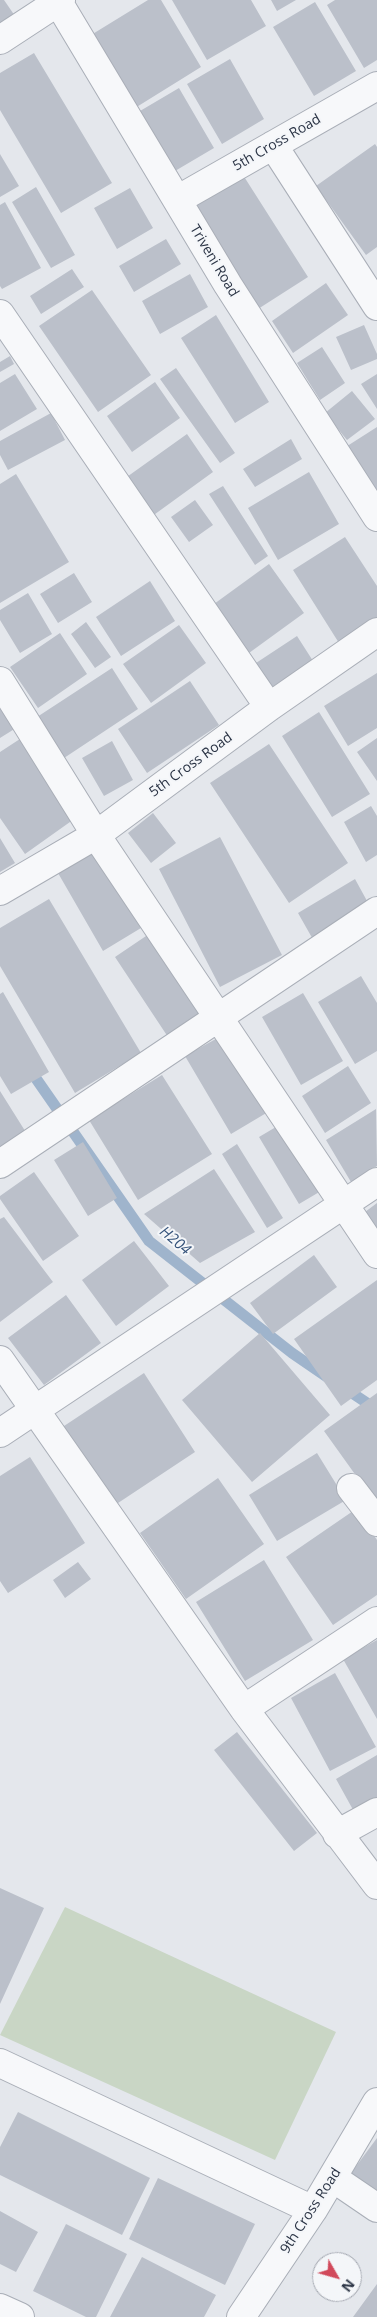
<!DOCTYPE html>
<html>
<head>
<meta charset="utf-8">
<style>
  body { margin:0 }
  #map { position:relative; width:377px; height:2317px; overflow:hidden; background:#e4e7ec; font-family:"Open Sans",sans-serif }
  canvas { display:block }
  .north { position:absolute; left:312px; top:2252px; width:50px; height:50px; box-sizing:border-box; background:#f4f6f9; border:1px solid #a4a8b1; border-radius:50%; rotate:128deg; font-size:14px; font-weight:700; line-height:20px; text-align:center; color:#2b3445 }
  .north::after { content:''; display:block; margin:auto; width:18px; height:22px; background:#d1495b; clip-path:polygon(50% 0,100% 100%,50% 72%,0 100%) }
</style>
</head>
<body>
<div id="map">
<canvas width="377" height="2317"></canvas>
<div class="north">N</div>
</div>
<script>
const g = document.querySelector('canvas').getContext('2d');
g.lineJoin = 'round';
function fillPath(path, color) { g.fillStyle = color; g.fill(path, 'evenodd'); }
const poly = rows => new Path2D(rows.map(r => 'M' + r).join(''));
function trace(path, color, width, dash) { g.strokeStyle = color; g.lineWidth = width; g.lineCap = dash ? 'butt' : 'round'; g.setLineDash(dash || []); g.stroke(path); }
function drawText(font, color, halo, rows, align = 'center') {
  g.font = font + ' "Open Sans",sans-serif'; g.lineWidth = 4; g.setLineDash([]); g.textBaseline = 'middle'; g.strokeStyle = halo; g.fillStyle = color; for (const [text, x, y, turn = 0] of rows) {
    g.save(); g.translate(x, y); g.rotate((+turn || 0) * Math.PI / 180); g.textAlign = isNaN(turn) ? turn : align; if (halo) g.strokeText(text, 0, 0); g.fillText(text, 0, 0); g.restore();
  }
}
const green = poly([
  [65,1907,336,2032,275,2160,0,2035]
]);
const stream = poly([
  [28,1067,149,1241,292,1353,327,1377],
  [343,1387,373,1407,377,1406]
]);
const building = poly([
  [0,0,4,0,15,16,0,26],
  [148,0,161,0,201,67,135,108,91,35],
  [172,0,251,0,266,26,207,60],
  [271,0,296,0,277,11],
  [335,0,377,0,377,60,364,68,327,5],
  [315,2,356,71,314,96,273,27],
  [34,53,112,183,61,213,0,110,0,73],
  [230,59,264,119,222,144,187,84],
  [179,88,214,148,175,171,140,111],
  [375,144,377,147,377,247,366,255,316,186],
  [0,154,19,186,0,197],
  [243,175,308,277,258,309,194,206],
  [36,187,75,255,51,268,12,202],
  [130,188,153,228,117,249,94,208],
  [5,202,41,268,2,289,0,286,0,205],
  [166,239,181,264,134,292,119,266],
  [72,269,84,287,41,314,30,296],
  [190,274,208,307,160,334,142,301],
  [326,283,348,315,293,353,272,321],
  [92,290,151,375,98,412,39,326],
  [216,315,269,402,235,423,181,338],
  [364,325,377,354,377,359,351,370,336,337],
  [322,347,345,383,320,400,297,363],
  [10,356,14,364,0,372,0,362],
  [176,368,235,453,220,463,160,379],
  [15,374,37,409,0,431,0,383],
  [377,374,377,409,361,384],
  [155,382,180,418,132,452,107,416],
  [352,391,375,419,347,440,325,413],
  [51,413,65,440,8,470,0,455,0,441],
  [377,427,377,492,341,450],
  [187,434,213,472,151,517,124,479],
  [291,439,302,459,255,487,243,469],
  [309,472,339,524,278,560,248,508],
  [16,474,69,562,0,603,0,484],
  [223,486,268,556,255,565,209,494],
  [195,500,213,525,189,542,171,517],
  [345,537,377,586,377,630,344,651,293,570],
  [269,564,304,613,249,653,214,604],
  [74,573,92,602,58,623,40,594],
  [150,581,175,621,121,656,96,617],
  [28,593,52,634,20,653,0,620,0,610],
  [86,622,111,657,95,668,71,634],
  [179,625,206,663,151,703,123,664],
  [60,633,87,674,38,708,10,667],
  [297,636,313,661,272,687,256,663],
  [112,668,138,709,61,760,34,719],
  [377,673,377,728,348,746,324,706],
  [190,681,219,725,147,773,118,729],
  [0,702,16,728,0,738],
  [319,712,370,794,332,817,282,736],
  [23,737,77,817,25,854,0,818,0,752],
  [377,738,377,781,357,752],
  [112,741,133,780,104,796,82,758],
  [269,744,348,863,289,903,210,783],
  [371,806,377,816,377,855,366,862,344,822],
  [153,813,176,843,151,863,128,833],
  [220,837,282,955,220,987,159,869],
  [0,838,15,863,0,872],
  [96,850,141,928,103,951,58,873],
  [355,879,372,910,315,943,298,913],
  [49,899,141,1053,75,1093,0,966,0,928],
  [149,934,203,1013,168,1037,115,957],
  [361,976,377,1003,377,1051,355,1064,318,1002],
  [3,992,49,1072,11,1094,0,1076,0,994],
  [303,993,343,1061,301,1085,262,1017],
  [223,1035,268,1112,231,1134,185,1056],
  [348,1066,371,1103,325,1133,302,1096],
  [162,1075,212,1154,138,1200,89,1120],
  [0,1091,27,1134,0,1152],
  [376,1109,377,1166,351,1182,326,1140],
  [281,1124,321,1191,299,1204,259,1137],
  [83,1142,117,1198,88,1216,54,1160],
  [237,1144,283,1218,267,1228,222,1154],
  [214,1169,255,1232,200,1263,144,1214],
  [34,1172,79,1236,43,1261,0,1199,0,1196],
  [377,1203,377,1230,365,1212],
  [4,1217,53,1282,0,1322,0,1219],
  [134,1241,169,1286,116,1326,82,1280],
  [314,1255,337,1287,273,1334,250,1303],
  [377,1280,377,1380,341,1406,294,1339],
  [66,1295,101,1343,44,1385,8,1338],
  [260,1333,330,1415,252,1482,182,1400],
  [144,1373,195,1452,112,1507,61,1428],
  [377,1393,377,1505,324,1431],
  [317,1453,346,1500,277,1541,249,1495],
  [30,1457,85,1543,8,1593,0,1581,0,1476],
  [218,1478,264,1544,186,1599,140,1533],
  [356,1509,377,1540,377,1595,333,1625,286,1557],
  [264,1560,313,1640,245,1681,196,1602],
  [78,1562,91,1579,65,1598,53,1580],
  [377,1640,377,1719,343,1659],
  [335,1673,376,1747,330,1771,291,1698],
  [237,1732,317,1833,294,1851,214,1750],
  [377,1755,377,1805,357,1817,336,1779],
  [0,1888,44,1908,0,2004],
  [18,2112,150,2178,122,2235,0,2175,0,2147],
  [377,2138,377,2192,351,2173],
  [158,2178,255,2224,225,2285,129,2239],
  [0,2211,38,2232,16,2272,0,2264],
  [66,2224,127,2254,96,2317,86,2317,33,2291],
  [142,2257,216,2295,204,2317,110,2317],
  [377,2284,377,2317,353,2317]
]);
const minor = poly([
  [57,0,228,285,377,517],
  [0,40,61,0],
  [273,145,377,306],
  [177,200,377,86],
  [0,314,269,707],
  [0,681,96,835,377,1254],
  [0,891,96,835,269,707,377,632],
  [0,1164,377,911],
  [0,1360,244,1709,377,1885],
  [0,1433,377,1182],
  [351,1488,377,1522],
  [244,1709,377,1621],
  [337,1834,377,1812],
  [0,2063,313,2210],
  [333,2178,377,2208],
  [0,2308,20,2317],
  [241,2317,313,2210,377,2102]
]);
const streetNames = [
  ["5th Cross Road",277,143,-30],
  ["Triveni Road",214,261,59],
  ["5th Cross Road",191,765,-36],
  ["9th Cross Road",311,2211,-57]
];
const waterNames = [
  ["H204",175,1241,40]
];
fillPath(green, '#c9d6c5');
trace(stream, '#9fb4cc', 11);
fillPath(building, '#bbc0ca');
trace(minor, '#a9aeb7', 30);
trace(minor, '#f7f8fa', 28);
drawText('14px', '#2b3445', '#f4f6f9', streetNames);
drawText('italic 15px', '#34527a', '#f4f6f9', waterNames);
</script>
</body>
</html>
